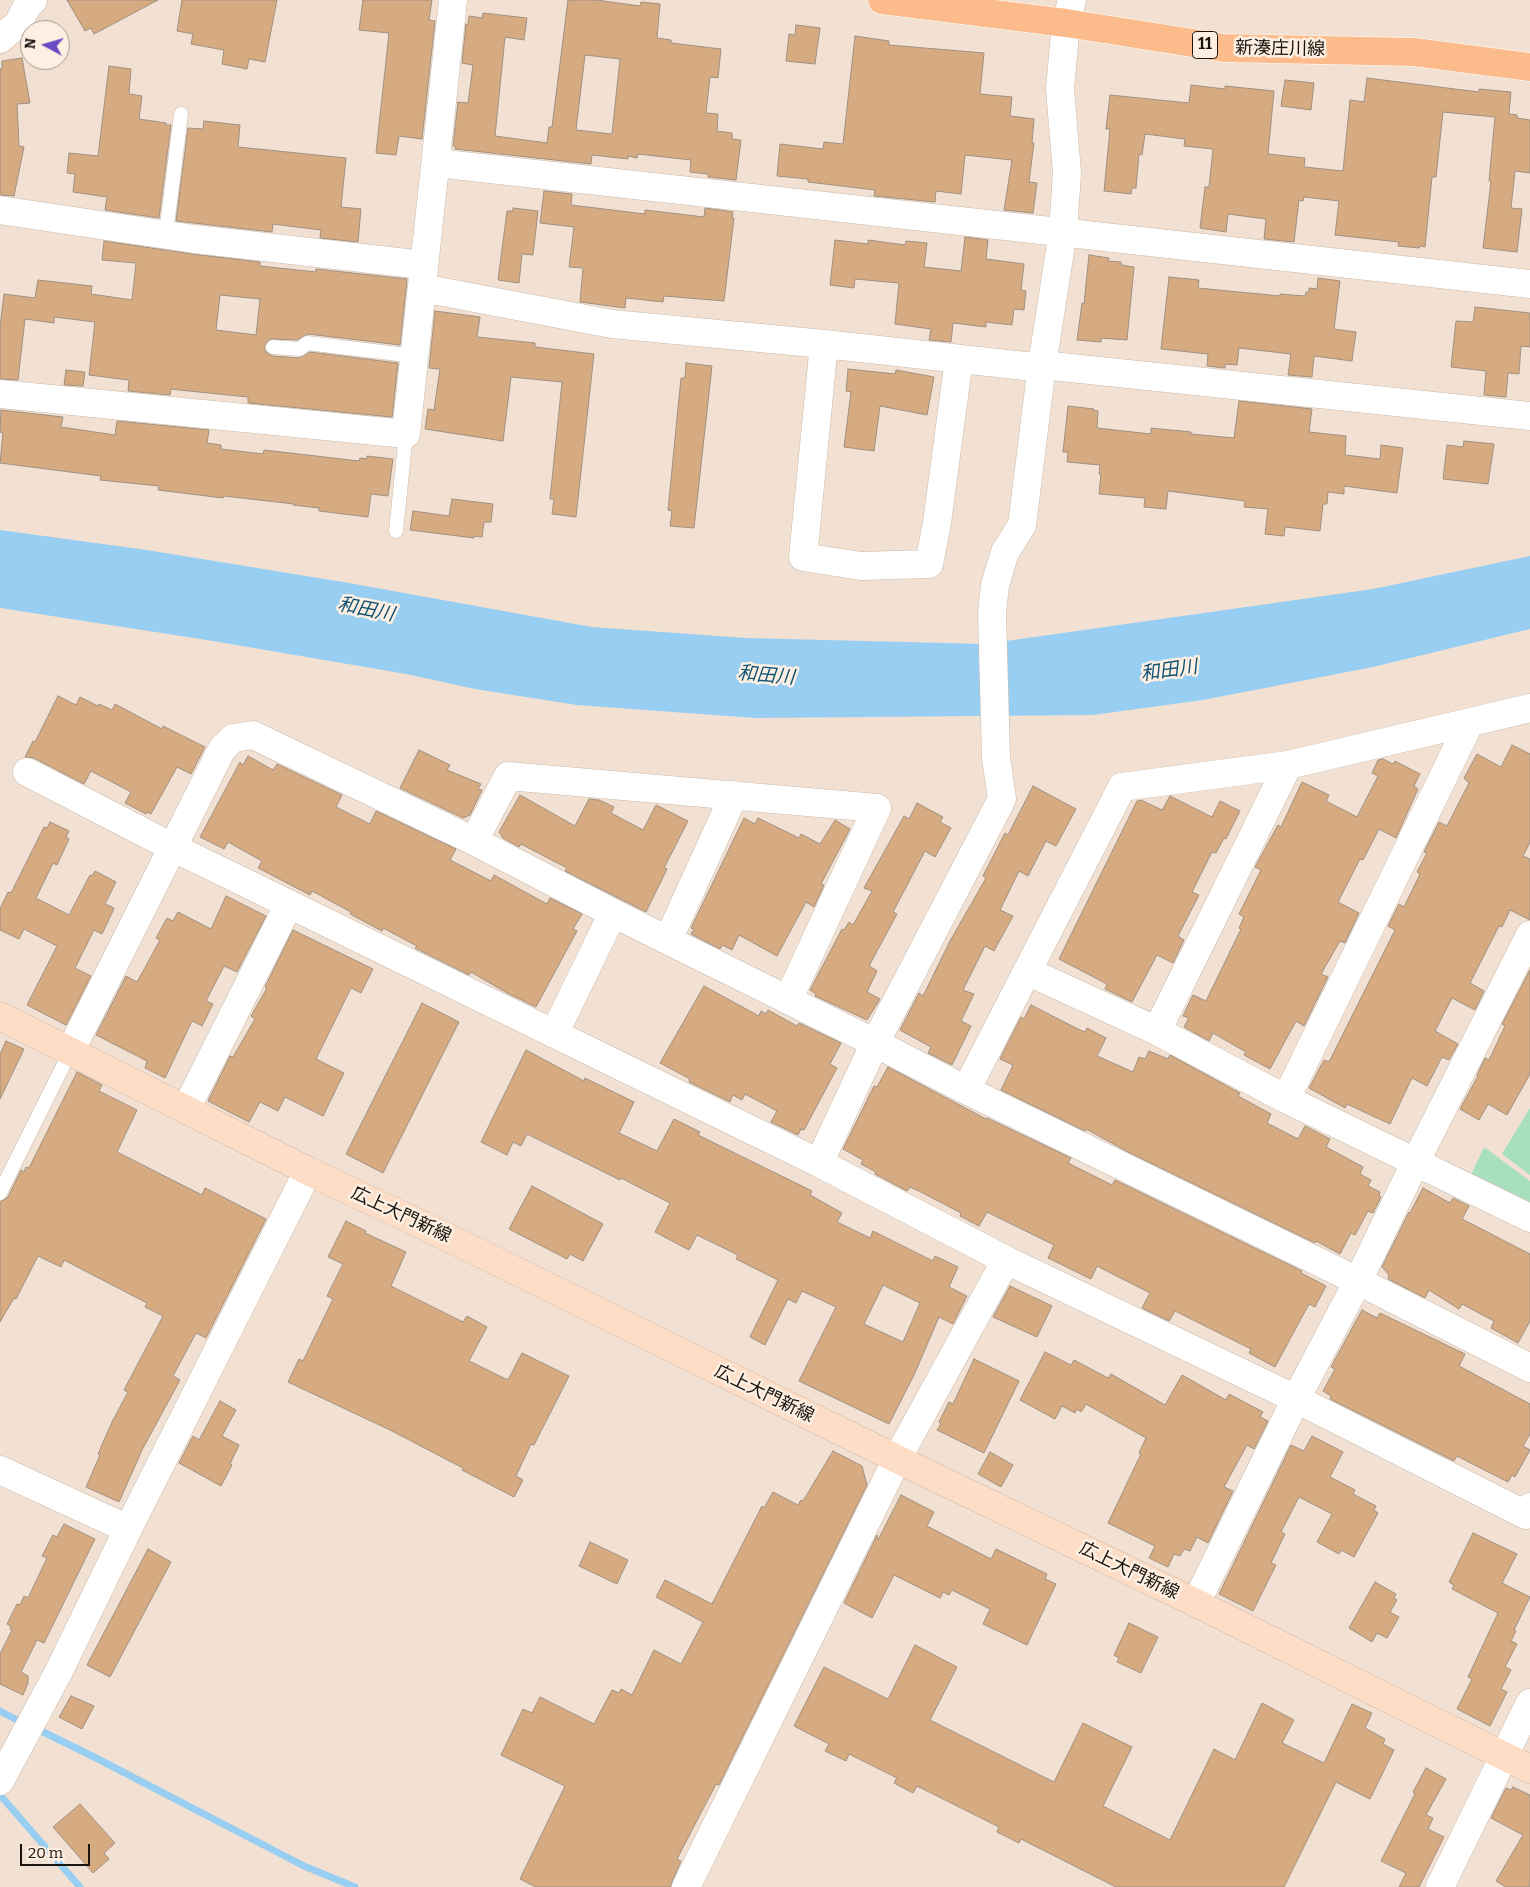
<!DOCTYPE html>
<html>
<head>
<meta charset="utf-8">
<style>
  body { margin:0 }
  #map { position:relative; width:1530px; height:1887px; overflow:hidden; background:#f2e1d2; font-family:Bitter,serif }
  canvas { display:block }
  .north { position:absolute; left:20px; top:20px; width:50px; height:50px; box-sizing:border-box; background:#fdefe2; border:1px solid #a2978e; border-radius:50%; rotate:276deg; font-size:14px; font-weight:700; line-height:20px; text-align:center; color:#1a140f }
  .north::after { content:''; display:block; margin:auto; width:18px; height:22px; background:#674bc4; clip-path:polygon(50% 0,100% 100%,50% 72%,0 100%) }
  .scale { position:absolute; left:20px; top:1844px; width:70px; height:22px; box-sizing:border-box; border:2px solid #1a140f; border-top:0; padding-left:6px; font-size:15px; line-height:18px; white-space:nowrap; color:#1a140f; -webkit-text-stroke:4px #fdefe2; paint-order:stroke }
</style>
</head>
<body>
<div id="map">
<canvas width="1530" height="1887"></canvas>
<div class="north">N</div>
<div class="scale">20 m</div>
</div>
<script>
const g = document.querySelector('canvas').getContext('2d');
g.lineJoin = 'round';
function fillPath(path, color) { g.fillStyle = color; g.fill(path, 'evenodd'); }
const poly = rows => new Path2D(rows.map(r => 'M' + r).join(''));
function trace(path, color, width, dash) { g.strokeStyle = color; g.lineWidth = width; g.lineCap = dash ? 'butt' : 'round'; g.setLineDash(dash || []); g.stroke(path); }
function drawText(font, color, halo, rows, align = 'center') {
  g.font = font + ' Bitter,"Noto Sans JP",serif'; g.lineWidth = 5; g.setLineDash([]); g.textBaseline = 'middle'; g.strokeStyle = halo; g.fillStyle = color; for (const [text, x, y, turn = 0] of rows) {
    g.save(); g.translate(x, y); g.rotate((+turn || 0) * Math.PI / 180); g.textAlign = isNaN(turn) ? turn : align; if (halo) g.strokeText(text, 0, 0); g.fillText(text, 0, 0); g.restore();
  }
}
const green = poly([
  [1530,1108,1530,1175,1502,1154],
  [1484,1147,1530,1181,1530,1205,1470,1177]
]);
const water = poly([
  [0,530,147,550,349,583,592,627,746,638,985,644,1373,589,1530,556,1530,629,1373,667,1203,700,1093,715,755,718,577,705,475,689,406,674,207,640,0,608]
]);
const stream = poly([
  [0,1711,25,1724],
  [35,1728,96,1758,304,1866,355,1887],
  [0,1795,80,1887]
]);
const building = poly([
  [67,0,158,0,94,34,91,28,85,31,67,0],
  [182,0,277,0,265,62,249,59,247,69,222,64,224,50,191,44,193,34,177,31,182,0],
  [363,0,432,0,429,20,435,21,422,139,399,136,396,155,376,153,389,33,359,30,363,0],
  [568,0,596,0,640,6,641,2,660,4,657,38,671,40,671,43,721,49,718,78,710,77,706,113,718,114,717,131,732,133,732,139,741,140,736,180,708,177,708,174,690,172,691,160,638,154,637,158,628,156,628,159,592,155,591,164,455,149,455,146,453,146,458,102,468,103,473,65,462,63,466,24,468,25,469,16,482,18,483,13,527,18,524,40,505,37,495,136,547,143,549,127,552,127,568,0],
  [585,55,620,59,612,134,576,130,585,55],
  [796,25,820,28,815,64,786,61,789,34,795,35,796,25],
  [855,36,889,41,889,45,984,53,980,94,1012,97,1010,116,1034,119,1032,143,1034,143,1029,182,1037,183,1033,213,1004,210,1012,160,965,155,961,194,936,191,935,202,874,196,875,190,808,182,808,179,777,176,780,144,823,149,824,142,843,144,855,36],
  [22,58,30,103,17,104,19,146,24,147,14,196,0,195,0,69,2,69,2,61,22,58],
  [109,66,131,69,129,94,142,96,139,119,166,123,166,125,171,125,159,218,105,210,107,197,73,192,75,174,67,173,69,153,98,156,109,66],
  [1367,78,1479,92,1479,89,1511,92,1509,114,1517,115,1517,118,1530,120,1530,173,1515,171,1511,208,1522,209,1517,252,1483,248,1491,181,1489,181,1495,117,1443,112,1436,177,1432,177,1425,247,1420,246,1419,248,1398,246,1399,242,1335,235,1339,201,1304,197,1303,201,1299,200,1294,242,1264,239,1266,219,1228,214,1226,232,1200,228,1205,187,1209,187,1213,149,1184,146,1185,139,1145,134,1142,155,1139,154,1136,188,1132,188,1131,194,1104,191,1110,129,1106,129,1110,95,1189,103,1191,85,1225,89,1225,86,1274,91,1268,154,1305,158,1304,167,1343,171,1350,100,1364,102,1367,78],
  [1285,80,1314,83,1311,110,1281,106,1285,80],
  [204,121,240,125,238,147,346,158,341,207,361,209,358,242,320,238,321,230,273,224,272,232,176,221,188,128,203,129,204,121],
  [544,191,572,194,571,205,645,214,645,210,704,217,705,208,733,212,732,218,734,218,724,301,664,296,663,302,626,298,625,308,580,302,583,268,569,267,574,227,540,223,544,191],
  [513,208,538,211,533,255,522,254,519,283,498,280,507,211,513,211,513,208],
  [965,237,988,240,986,259,1024,264,1021,290,1026,291,1024,310,1014,309,1012,325,986,322,986,327,953,323,951,342,929,340,931,329,895,324,899,283,855,279,854,288,830,285,835,240,868,244,868,240,905,245,906,241,927,243,924,267,961,271,965,237],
  [104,241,192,254,260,262,260,266,316,272,316,269,407,279,400,345,308,334,297,340,270,339,264,346,265,351,272,356,299,358,310,352,398,363,392,417,248,403,248,397,189,391,171,389,170,395,128,391,129,380,89,375,95,322,54,317,54,323,25,319,18,380,0,379,0,326,4,294,35,298,38,280,92,286,91,294,132,300,136,263,102,260,104,241],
  [220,295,260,299,256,335,216,330,220,295],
  [1089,255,1109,258,1108,261,1121,262,1121,265,1134,267,1127,340,1101,338,1101,342,1077,340,1082,303,1084,304,1089,255],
  [1169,277,1199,280,1198,288,1280,296,1280,294,1305,296,1306,292,1309,292,1309,288,1317,289,1318,278,1340,281,1334,329,1356,332,1352,361,1314,356,1312,377,1288,375,1291,354,1239,348,1237,365,1225,364,1225,368,1207,366,1208,354,1161,349,1169,277],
  [1475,307,1530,313,1530,347,1521,346,1519,374,1508,373,1506,397,1484,395,1486,371,1451,367,1456,321,1473,322,1475,307],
  [435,311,480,317,477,337,535,343,535,347,594,354,576,517,552,514,554,499,550,499,562,382,511,377,503,441,425,429,428,409,434,410,440,369,429,368,435,311],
  [686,363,712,366,694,528,670,526,672,511,668,510,681,378,685,378,686,363],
  [848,369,895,374,896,370,934,377,927,415,880,406,874,451,844,447,851,392,846,391,848,369],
  [66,370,85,372,83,386,64,385,66,370],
  [1239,401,1312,409,1309,432,1346,436,1345,455,1380,459,1381,445,1403,448,1397,493,1344,486,1344,494,1328,492,1327,504,1323,504,1320,531,1285,527,1284,536,1265,534,1268,509,1244,507,1245,501,1168,491,1166,509,1144,507,1145,498,1099,494,1101,474,1099,474,1100,465,1067,462,1068,452,1063,452,1068,406,1094,409,1093,410,1098,411,1097,428,1151,434,1151,428,1191,432,1191,434,1234,438,1239,401],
  [1,410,63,417,61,427,115,435,117,421,209,430,207,443,221,445,221,449,263,454,264,450,359,461,360,458,367,459,367,456,393,459,388,496,371,494,368,517,319,511,319,508,293,505,294,504,224,496,223,498,158,490,159,486,100,480,101,476,0,463,3,433,0,432,1,410],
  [1464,441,1494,444,1488,484,1443,479,1447,445,1463,447,1464,441],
  [452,499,493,504,491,522,484,522,482,537,474,536,474,538,410,530,413,511,449,516,452,499],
  [58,696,76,705,80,697,98,706,99,704,112,710,115,704,162,729,163,726,205,747,191,774,177,767,151,814,147,812,146,814,125,803,131,792,91,771,84,784,34,758,25,757,33,741,35,742,58,696],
  [1512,745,1530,754,1530,842,1523,856,1530,859,1530,920,1510,910,1502,927,1499,926,1470,983,1484,991,1475,1010,1452,998,1435,1031,1458,1044,1449,1060,1442,1057,1427,1086,1412,1078,1390,1124,1347,1104,1345,1108,1309,1088,1324,1060,1329,1062,1395,930,1388,926,1399,904,1404,907,1420,874,1417,872,1427,853,1424,852,1439,822,1447,826,1469,783,1464,778,1477,754,1501,767,1512,745],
  [419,750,450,765,447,770,481,784,478,789,482,790,470,815,463,818,400,788,419,750],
  [248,756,273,770,277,764,342,795,336,807,370,824,376,811,456,849,450,860,491,881,494,875,547,904,550,898,582,914,573,929,577,931,536,1007,507,993,471,972,469,975,415,948,417,946,383,928,382,931,350,914,351,912,312,891,310,895,258,868,262,861,228,842,224,849,200,837,240,762,243,765,248,756],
  [1383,759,1393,764,1395,761,1420,774,1414,786,1418,789,1396,838,1379,829,1363,860,1360,859,1338,902,1359,913,1345,943,1340,941,1321,974,1328,977,1304,1026,1296,1021,1270,1069,1244,1055,1246,1052,1213,1033,1209,1041,1184,1027,1189,1018,1183,1016,1193,995,1206,1001,1241,929,1239,928,1244,917,1239,914,1261,870,1255,867,1278,825,1281,827,1302,782,1329,795,1326,801,1357,817,1378,776,1372,773,1378,760,1383,759],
  [1033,786,1076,809,1056,846,1046,841,1028,876,1019,871,1000,910,1013,916,994,951,985,946,963,990,974,994,961,1021,971,1026,952,1065,928,1053,931,1047,900,1030,919,993,923,996,950,941,986,878,983,876,1005,833,1008,835,1033,786],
  [520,795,575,826,589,799,599,800,614,807,611,813,643,830,656,805,688,821,664,868,667,869,646,912,565,871,567,868,521,844,519,847,503,838,499,832,520,795],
  [1170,796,1212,817,1220,801,1240,811,1226,839,1224,838,1216,853,1212,852,1192,892,1199,895,1178,936,1184,940,1173,963,1157,955,1132,1002,1105,989,1107,984,1059,959,1137,801,1141,800,1162,810,1170,796],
  [917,803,943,817,940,822,951,828,935,857,925,851,893,912,897,914,869,966,877,971,867,992,880,999,867,1020,815,996,816,994,810,990,842,929,844,930,849,922,853,925,872,891,864,888,904,816,909,819,917,803],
  [744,818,755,824,758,818,799,838,801,834,820,844,835,820,850,829,821,884,824,885,814,907,806,902,777,956,739,935,732,950,722,945,720,949,691,934,694,929,691,928,744,818],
  [50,822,69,831,66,837,69,839,57,865,53,863,36,898,69,915,90,875,92,876,95,871,116,882,105,904,114,908,113,911,102,934,94,930,75,968,91,976,66,1025,27,1005,57,946,24,929,19,939,0,930,0,909,8,892,11,893,44,827,47,828,50,822],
  [226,896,266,916,237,972,224,966,206,1001,213,1004,202,1026,192,1021,165,1078,145,1068,147,1061,96,1035,126,976,137,982,160,940,156,938,167,918,173,921,178,912,211,929,226,896],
  [293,930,373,969,361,993,351,988,316,1059,344,1073,323,1116,285,1097,278,1111,260,1102,249,1122,208,1101,230,1056,233,1057,255,1019,251,1016,267,988,265,987,293,930],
  [1530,970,1530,1074,1507,1115,1488,1104,1479,1120,1460,1109,1478,1076,1477,1075,1485,1058,1489,1060,1505,1026,1502,1024,1530,970],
  [704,986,759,1016,761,1011,766,1014,768,1010,797,1026,799,1023,841,1043,830,1064,837,1068,804,1130,801,1129,798,1135,771,1122,777,1111,745,1094,742,1100,733,1095,730,1102,689,1082,690,1079,660,1063,704,986],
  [422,1003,459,1022,383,1173,346,1154,422,1003],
  [1031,1005,1078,1029,1085,1032,1087,1028,1106,1038,1097,1056,1133,1072,1139,1057,1145,1059,1149,1051,1168,1059,1170,1055,1240,1093,1238,1096,1271,1114,1267,1123,1298,1139,1305,1126,1330,1139,1326,1147,1363,1167,1360,1174,1371,1180,1368,1186,1380,1192,1379,1195,1381,1197,1373,1213,1368,1211,1355,1235,1351,1233,1340,1254,1316,1241,1315,1243,1130,1153,1086,1129,1085,1131,1001,1090,1013,1065,1000,1059,1021,1017,1024,1019,1031,1005],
  [6,1041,24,1049,0,1099,0,1054,6,1041],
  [526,1050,584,1081,585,1078,634,1102,619,1133,657,1151,674,1119,700,1132,698,1135,812,1191,810,1195,842,1213,837,1222,870,1238,873,1231,933,1261,935,1256,958,1267,949,1287,967,1296,953,1324,939,1317,914,1375,889,1424,799,1381,836,1307,802,1291,796,1303,788,1299,765,1345,750,1337,778,1280,736,1259,738,1255,697,1235,689,1250,655,1232,670,1203,621,1178,620,1180,527,1134,521,1146,513,1142,507,1155,481,1142,526,1050],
  [883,1285,920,1303,903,1342,864,1324,883,1285],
  [888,1067,986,1119,987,1118,1071,1158,1068,1163,1112,1185,1115,1180,1302,1271,1301,1273,1326,1286,1315,1307,1309,1304,1275,1367,1249,1353,1251,1349,1175,1311,1169,1321,1142,1308,1150,1293,1097,1266,1091,1279,1048,1258,1054,1245,987,1212,979,1226,960,1216,961,1213,921,1192,910,1187,907,1191,875,1174,876,1172,861,1164,863,1160,843,1149,874,1086,877,1087,888,1067],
  [77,1072,102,1085,99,1091,137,1110,117,1152,202,1195,205,1188,266,1219,206,1338,196,1333,173,1376,180,1380,142,1450,119,1502,86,1487,100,1455,98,1454,112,1422,128,1392,124,1390,163,1316,145,1307,147,1303,64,1260,61,1267,38,1256,16,1299,14,1298,0,1322,0,1202,8,1197,21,1170,24,1172,26,1167,29,1168,77,1072],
  [532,1186,603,1224,583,1261,570,1254,567,1259,509,1229,532,1186],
  [1423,1188,1450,1203,1453,1198,1469,1206,1462,1219,1530,1254,1530,1321,1518,1343,1491,1328,1494,1321,1462,1304,1459,1309,1429,1290,1425,1298,1388,1279,1389,1275,1382,1267,1409,1212,1410,1213,1423,1188],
  [346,1221,366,1231,365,1233,406,1252,391,1286,463,1322,467,1316,487,1327,469,1361,508,1380,522,1353,569,1376,534,1445,531,1444,516,1476,523,1480,514,1497,462,1470,463,1468,390,1430,288,1382,299,1359,303,1361,333,1299,327,1296,343,1264,328,1257,346,1221],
  [1010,1286,1052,1306,1037,1337,993,1317,1010,1286],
  [1362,1310,1377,1318,1380,1313,1465,1354,1459,1366,1530,1404,1530,1434,1523,1446,1530,1450,1515,1477,1512,1475,1508,1482,1457,1456,1454,1461,1330,1399,1331,1396,1323,1391,1335,1369,1331,1367,1362,1310],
  [1045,1352,1071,1365,1074,1360,1108,1378,1111,1374,1165,1405,1182,1375,1226,1400,1229,1394,1263,1412,1260,1417,1268,1421,1254,1449,1247,1445,1224,1487,1233,1491,1208,1543,1197,1537,1190,1551,1184,1549,1180,1556,1174,1554,1168,1567,1149,1558,1155,1546,1108,1523,1141,1454,1139,1453,1146,1438,1086,1404,1081,1412,1077,1409,1075,1413,1062,1406,1055,1419,1020,1400,1045,1352],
  [974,1359,1019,1381,984,1453,937,1430,941,1424,939,1422,949,1402,953,1404,974,1359],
  [220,1401,236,1410,222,1436,239,1445,230,1464,232,1465,221,1486,179,1463,193,1436,199,1440,220,1401],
  [1312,1436,1343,1452,1330,1477,1355,1490,1353,1494,1376,1506,1374,1510,1378,1513,1354,1557,1341,1550,1339,1554,1317,1542,1332,1514,1299,1497,1281,1532,1285,1534,1271,1563,1276,1565,1253,1611,1219,1594,1291,1445,1304,1451,1312,1436],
  [833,1451,862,1466,867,1485,719,1785,716,1784,677,1859,681,1861,670,1887,536,1887,520,1879,565,1786,501,1755,523,1709,532,1713,540,1697,594,1724,612,1690,619,1693,621,1689,632,1695,654,1650,681,1664,703,1622,656,1597,665,1580,712,1604,762,1506,764,1508,773,1492,798,1505,801,1500,803,1501,833,1451],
  [990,1452,1013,1465,1001,1487,978,1474,990,1452],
  [901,1495,934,1512,927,1526,991,1559,996,1549,1047,1574,1045,1579,1056,1584,1027,1645,983,1624,990,1609,952,1590,949,1595,943,1592,940,1598,894,1575,872,1618,844,1603,877,1535,878,1540,901,1495],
  [64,1524,95,1539,44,1643,37,1640,21,1672,28,1676,28,1683,23,1695,0,1684,0,1654,12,1630,10,1629,11,1626,7,1624,17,1604,20,1605,24,1596,28,1598,47,1558,42,1556,53,1535,57,1537,64,1524],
  [1473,1533,1517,1554,1502,1583,1530,1597,1514,1630,1516,1631,1511,1641,1517,1644,1505,1667,1511,1670,1501,1689,1507,1692,1490,1726,1457,1709,1472,1679,1468,1677,1498,1613,1452,1589,1454,1585,1449,1582,1473,1533],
  [590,1542,628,1560,617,1584,579,1566,590,1542],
  [148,1549,171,1562,110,1677,87,1665,148,1549],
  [1375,1582,1396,1594,1394,1598,1397,1600,1390,1612,1399,1617,1387,1638,1377,1633,1372,1642,1349,1628,1375,1582],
  [1129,1623,1158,1637,1141,1673,1117,1662,1119,1658,1114,1655,1129,1623],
  [915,1645,957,1667,930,1720,1054,1782,1083,1723,1132,1747,1103,1806,1170,1840,1214,1749,1235,1760,1262,1703,1294,1720,1282,1743,1324,1763,1352,1704,1372,1713,1365,1728,1385,1739,1383,1744,1394,1750,1370,1799,1336,1782,1284,1887,1116,1887,1021,1839,1019,1843,997,1832,999,1827,917,1786,913,1793,894,1783,897,1778,849,1754,846,1761,825,1751,829,1744,794,1726,824,1667,888,1699,915,1645],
  [71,1696,94,1706,82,1729,59,1717,71,1696],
  [1426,1768,1446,1779,1426,1815,1433,1818,1428,1829,1444,1837,1419,1887,1399,1887,1406,1873,1381,1861,1415,1794,1413,1792,1426,1768],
  [1513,1787,1530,1795,1530,1887,1506,1887,1496,1881,1523,1835,1491,1818,1506,1788,1511,1790,1513,1787],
  [80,1804,115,1843,104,1853,109,1859,93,1873,53,1827,80,1804]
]);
const service = poly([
  [166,234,181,114],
  [273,347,300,349,307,343,415,356],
  [396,531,406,434],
  [0,1193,71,1050]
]);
const minor = poly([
  [0,39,18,24,27,6,33,0],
  [436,163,1530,284],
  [0,210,194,239,424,265],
  [422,288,612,324,824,344,1025,366,1042,365,1530,416],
  [824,344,803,557,861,566,929,564,937,523,959,359],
  [0,394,406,434,453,0],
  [27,772,174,848,819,1163,1006,1260,1296,1399,1526,1515,1530,1507],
  [474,841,508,776,877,808,788,1000],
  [668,940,734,795],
  [1027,971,1157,1031,1286,1099,1530,1218],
  [1157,1031,1288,765],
  [554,1034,613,913],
  [71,1050,222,749,233,738,253,735,474,841,613,913,875,1043,966,1090,1358,1281,1530,1368],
  [966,1090,1122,787,1288,765,1530,708],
  [1286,1099,1470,722],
  [186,1109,289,904],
  [819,1163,875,1043,1002,799,996,758,992,613,995,585,1005,552,1022,525],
  [0,1470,128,1529],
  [1196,1603,1296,1399,1358,1281,1415,1163,1530,935],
  [0,1781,58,1673,128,1529,308,1171],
  [686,1887,897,1459,1006,1260]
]);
const tertiary = poly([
  [1022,525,1042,365,1063,232,1067,173,1060,89,1066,23,1072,0],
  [1440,1887,1530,1703]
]);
const secondary = poly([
  [0,1016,308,1171,431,1229,897,1459,1196,1603,1530,1769]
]);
const primary = poly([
  [882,0,1066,23,1224,48,1414,52,1530,67]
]);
const shields = [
  [1205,45,25]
];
const shieldNames = [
  ["11",1205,45]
];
const streetNames = [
  ["新湊庄川線",1280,49,1],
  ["広上大門新線",401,1215,25],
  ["広上大門新線",764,1394,26],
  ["広上大門新線",1129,1571,26]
];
const waterNames = [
  ["和田川",366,610,11],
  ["和田川",1169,671,-8],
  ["和田川",766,676,5]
];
fillPath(green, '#a8dfbf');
fillPath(water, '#98cef2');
trace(stream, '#98cef2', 7);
fillPath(building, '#d6ab81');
trace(building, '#9f9081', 1);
trace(service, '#cabaaa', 15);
trace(minor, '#cabaaa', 29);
trace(tertiary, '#cabaaa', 29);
trace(secondary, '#cabaaa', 29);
trace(primary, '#fff', 29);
trace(service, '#fff', 14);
trace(minor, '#fff', 28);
trace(tertiary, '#fff', 28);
trace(secondary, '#fdddc5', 28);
trace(primary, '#fbbb8b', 28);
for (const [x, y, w] of shields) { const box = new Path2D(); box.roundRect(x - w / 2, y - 13.5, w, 27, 4); g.fillStyle = '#fdefe2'; g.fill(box); trace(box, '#1a140f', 1); }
drawText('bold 16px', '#1a140f', null, shieldNames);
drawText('18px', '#1a140f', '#fdefe2', streetNames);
drawText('italic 19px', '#105274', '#fdefe2', waterNames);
</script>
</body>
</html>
